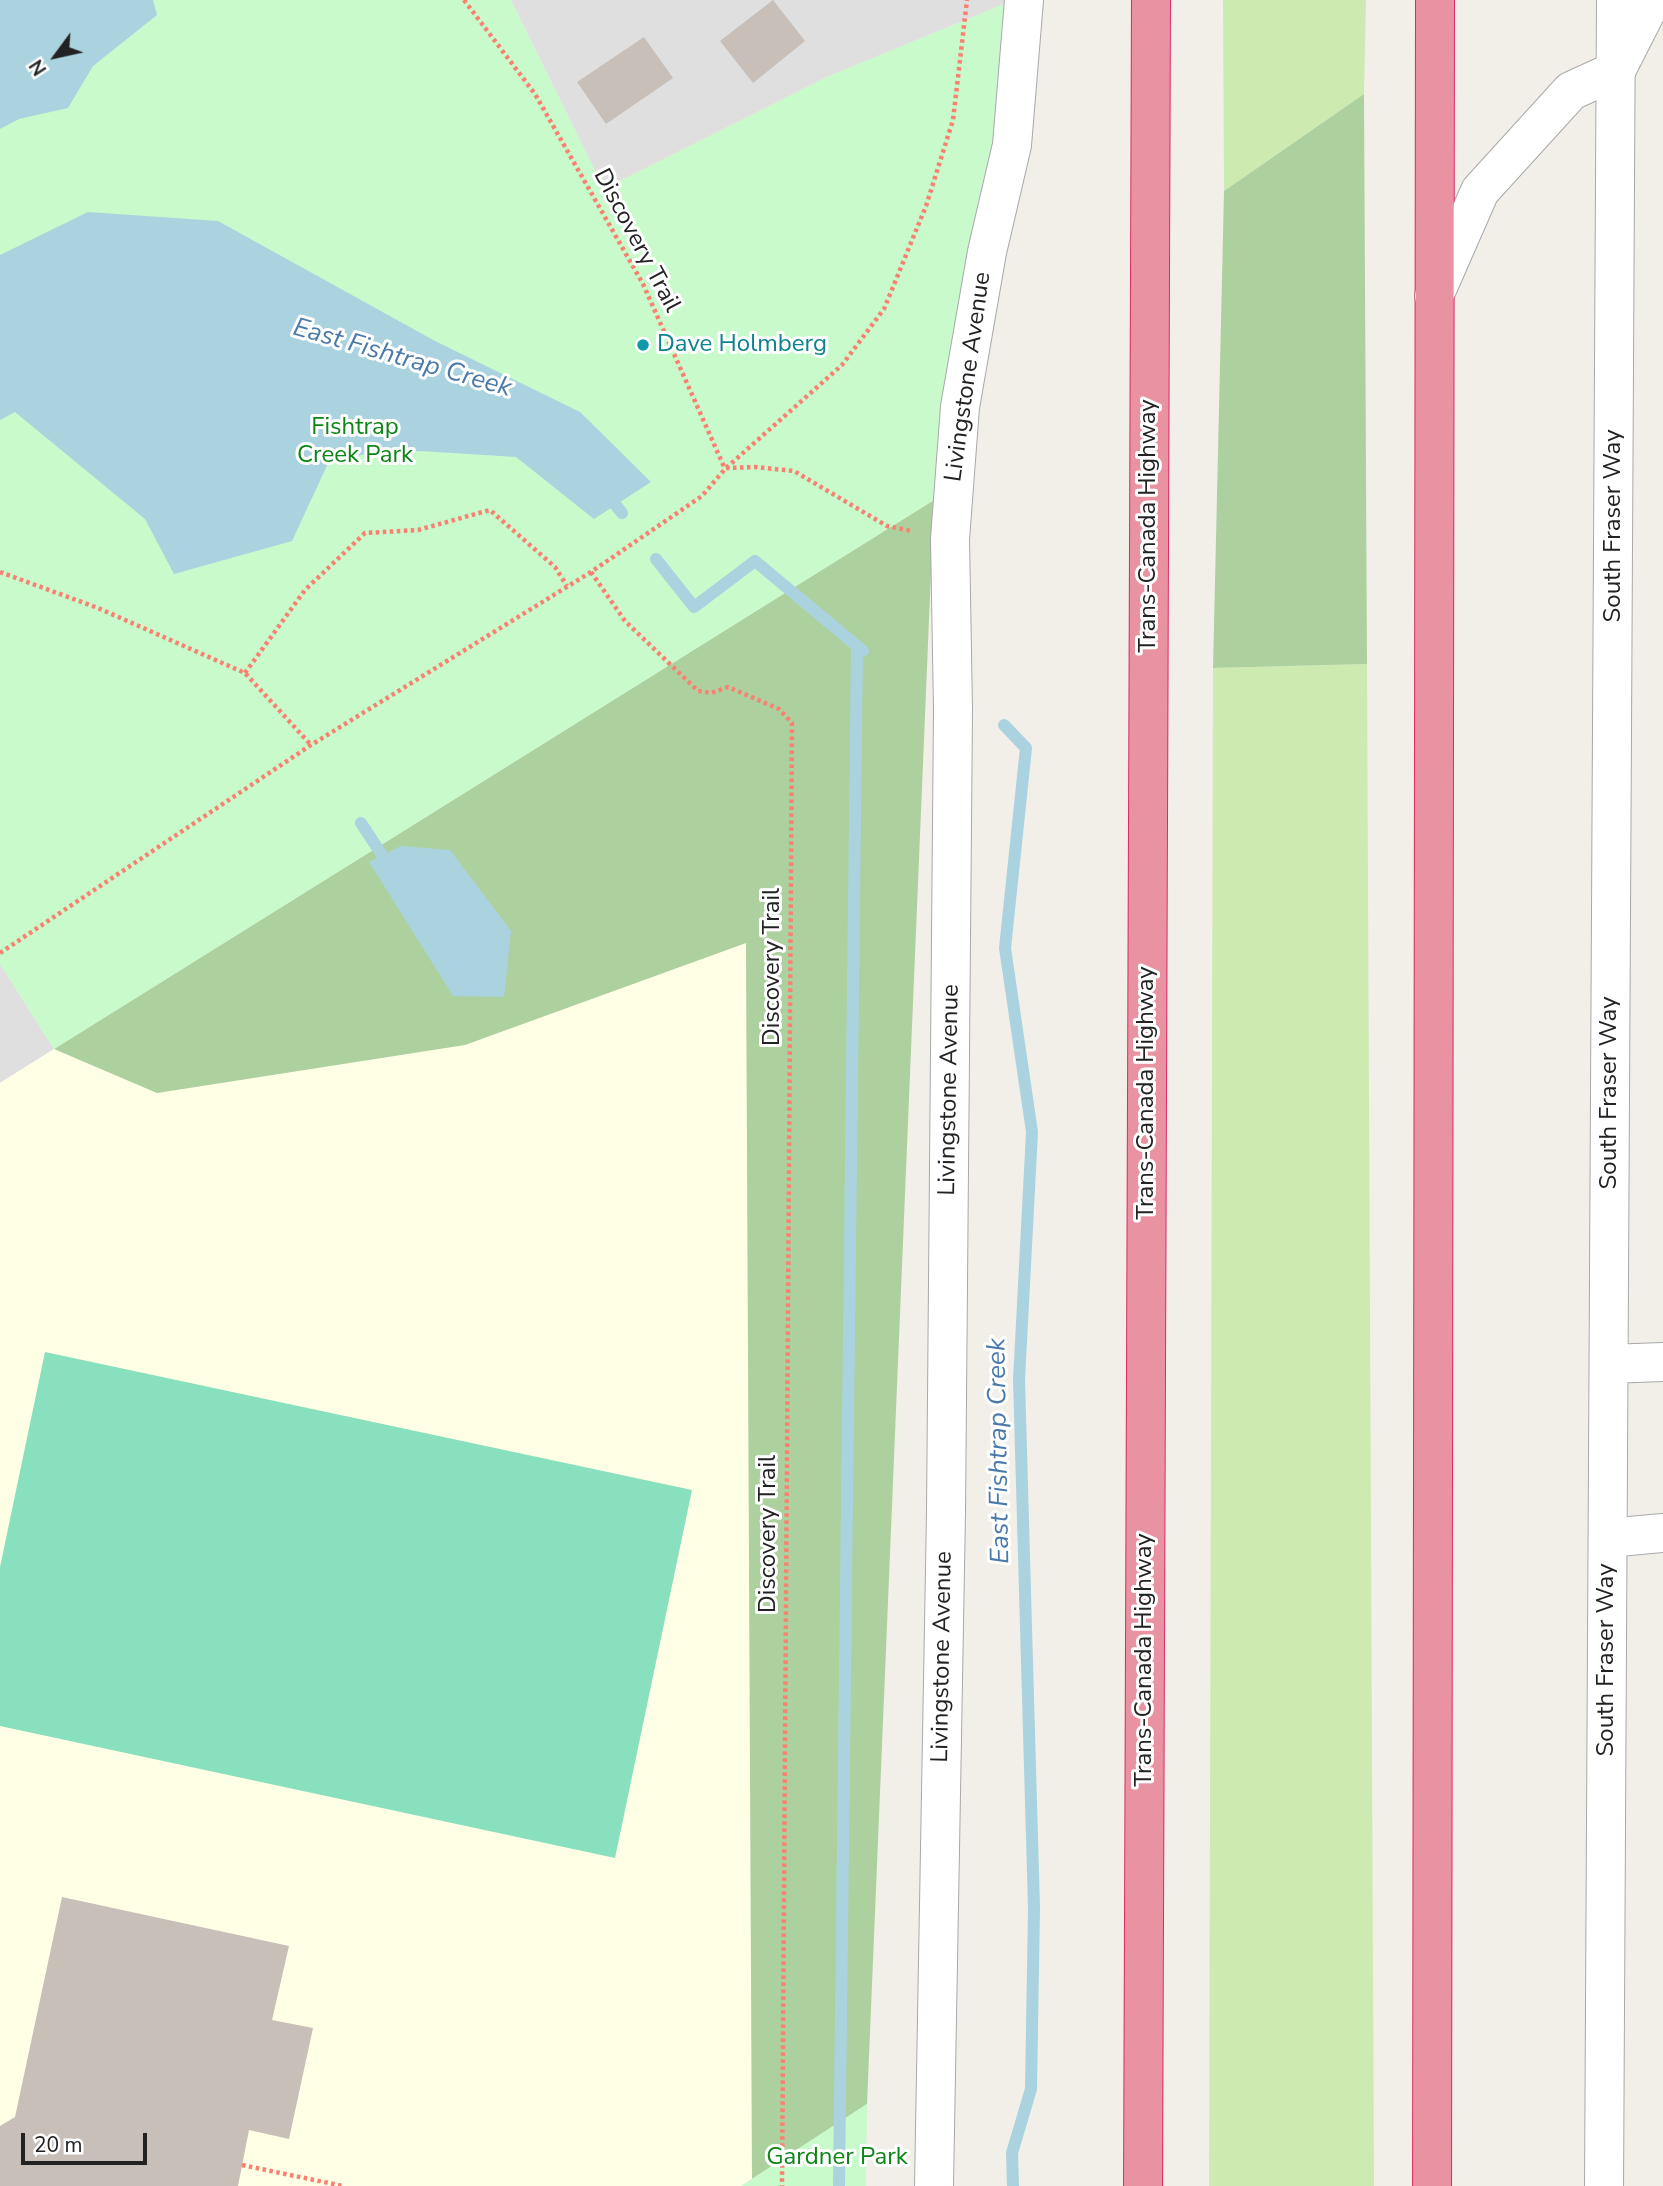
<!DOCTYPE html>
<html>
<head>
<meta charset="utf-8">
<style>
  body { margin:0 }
  #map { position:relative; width:1663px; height:2186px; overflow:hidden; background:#f2efe9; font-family:"Nunito Sans",sans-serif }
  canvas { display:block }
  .north { position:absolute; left:21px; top:21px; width:70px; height:70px; -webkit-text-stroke:5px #fff; paint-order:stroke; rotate:237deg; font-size:19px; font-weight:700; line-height:28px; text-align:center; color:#222 }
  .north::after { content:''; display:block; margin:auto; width:24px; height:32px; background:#222; clip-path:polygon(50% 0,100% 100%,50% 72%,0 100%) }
  .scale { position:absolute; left:21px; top:2133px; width:126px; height:32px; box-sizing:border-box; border:4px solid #222; border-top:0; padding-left:9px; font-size:21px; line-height:24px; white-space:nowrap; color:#222; -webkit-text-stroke:5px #fff; paint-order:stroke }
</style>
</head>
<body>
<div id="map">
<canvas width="1663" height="2186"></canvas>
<div class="north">N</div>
<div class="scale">20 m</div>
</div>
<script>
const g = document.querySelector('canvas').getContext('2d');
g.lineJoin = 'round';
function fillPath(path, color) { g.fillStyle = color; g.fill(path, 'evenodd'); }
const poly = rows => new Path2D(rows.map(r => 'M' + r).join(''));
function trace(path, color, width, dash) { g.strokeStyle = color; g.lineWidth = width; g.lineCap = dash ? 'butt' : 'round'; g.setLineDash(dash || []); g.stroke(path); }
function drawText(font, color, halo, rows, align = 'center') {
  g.font = font + ' "Nunito Sans",sans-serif'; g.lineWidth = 6; g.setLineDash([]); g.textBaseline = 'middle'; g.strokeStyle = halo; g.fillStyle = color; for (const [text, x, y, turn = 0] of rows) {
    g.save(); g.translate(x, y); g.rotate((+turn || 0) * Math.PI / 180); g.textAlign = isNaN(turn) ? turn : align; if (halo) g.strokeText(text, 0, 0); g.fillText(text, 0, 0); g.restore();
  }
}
const residential = poly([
  [511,0,1014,0,827,77,604,189],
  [0,964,54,1049,0,1083]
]);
const education = poly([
  [746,943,752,2179,741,2186,0,2186,0,1083,54,1049,157,1093,464,1045]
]);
const grass = poly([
  [1223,0,1366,0,1364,94,1224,191],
  [1367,664,1374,2186,1209,2186,1213,668]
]);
const forest = poly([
  [1364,94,1367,664,1213,668,1224,191],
  [934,500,867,2104,752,2179,746,943,465,1045,157,1093,54,1049]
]);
const park = poly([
  [0,0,511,0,604,189,827,77,1014,0,1000,146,934,500,54,1049,0,964],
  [867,2104,866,2186,741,2186]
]);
const pitch = poly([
  [45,1352,692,1490,615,1858,0,1726,0,1567]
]);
const water = poly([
  [0,0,153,0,157,15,93,66,68,108,19,119,0,129],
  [88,212,218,221,435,341,580,412,651,482,594,519,516,457,421,451,331,457,292,541,174,574,145,519,15,412,0,420,0,255],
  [401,846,450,850,511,931,504,997,453,996,369,862]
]);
const stream = poly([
  [605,492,622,513],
  [656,559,694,607,755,561,863,651],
  [1004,725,1026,748,1005,948,1032,1132,1019,1380,1034,1908,1031,2089,1012,2153,1013,2186],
  [361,823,382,855],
  [839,2186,857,648]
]);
const building = poly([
  [773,0,805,41,753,83,720,41],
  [644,37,673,78,606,124,577,82],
  [62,1897,289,1946,272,2020,313,2028,289,2139,249,2130,238,2186,0,2186,0,2126,15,2117]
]);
const path = poly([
  [464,0,535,94,643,284,725,469],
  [726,468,755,467,794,471,887,526,912,531],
  [0,572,98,608,245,673,311,745],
  [591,572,625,621,698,691,711,693,728,687,779,709,792,723,782,2186],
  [245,673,305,590,365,533,418,530,490,510,555,567,567,586],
  [0,953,311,745,591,572,702,496,725,469,842,365,884,309,926,206,953,120,967,0],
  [242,2165,343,2186]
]);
const minor = poly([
  [1619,65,1652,0],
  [1434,296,1480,191,1571,91,1617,70],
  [1609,1364,1663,1362],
  [1608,1538,1663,1533],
  [934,2186,946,1512,953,709,950,539,960,407,987,252,1012,145,1024,0],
  [1604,2186,1616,0]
]);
const highway = poly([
  [1143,2186,1151,0],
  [1432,2186,1435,0]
]);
const markers = [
  [643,345,7,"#0f9aa8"]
];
const streetNames = [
  ["Discovery Trail",636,241,62],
  ["Livingstone Avenue",969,377,-82],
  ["Trans-Canada Highway",1149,526,-90],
  ["South Fraser Way",1614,526,-90],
  ["Discovery Trail",773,967,-90],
  ["Livingstone Avenue",950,1090,-89],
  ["Trans-Canada Highway",1147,1093,-90],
  ["South Fraser Way",1610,1093,-90],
  ["Discovery Trail",769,1534,-90],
  ["Livingstone Avenue",943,1657,-89],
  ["Trans-Canada Highway",1145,1660,-90],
  ["South Fraser Way",1607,1660,-90]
];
const cultureNames = [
  ["Dave Holmberg",657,345]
];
const parkNames = [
  ["Fishtrap",355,428],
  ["Creek Park",355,456],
  ["Gardner Park",837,2158]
];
const waterNames = [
  ["East Fishtrap Creek",402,359,16],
  ["East Fishtrap Creek",1000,1451,-91]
];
fillPath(residential, '#e0dfdf');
fillPath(education, '#ffffe5');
fillPath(grass, '#cdebb0');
fillPath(forest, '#add19e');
fillPath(park, '#c8facc');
fillPath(pitch, '#88e0be');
fillPath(water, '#aad3df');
trace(stream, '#aad3df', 12);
fillPath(building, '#c7bfb8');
trace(minor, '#a9a9a9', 40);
trace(highway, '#dc2a67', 40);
trace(path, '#fa8072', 4.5, [3.5, 3.5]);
trace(minor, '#fff', 38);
trace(highway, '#e892a2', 38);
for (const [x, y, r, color] of markers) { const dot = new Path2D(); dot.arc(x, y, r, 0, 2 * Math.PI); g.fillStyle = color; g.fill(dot); trace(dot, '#fff', 2.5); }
drawText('24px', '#222', '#fff', streetNames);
drawText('24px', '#0d838f', '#fff', cultureNames, 'left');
drawText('24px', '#0c8416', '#fff', parkNames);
drawText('italic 26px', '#4a7aab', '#fff', waterNames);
</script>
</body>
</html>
